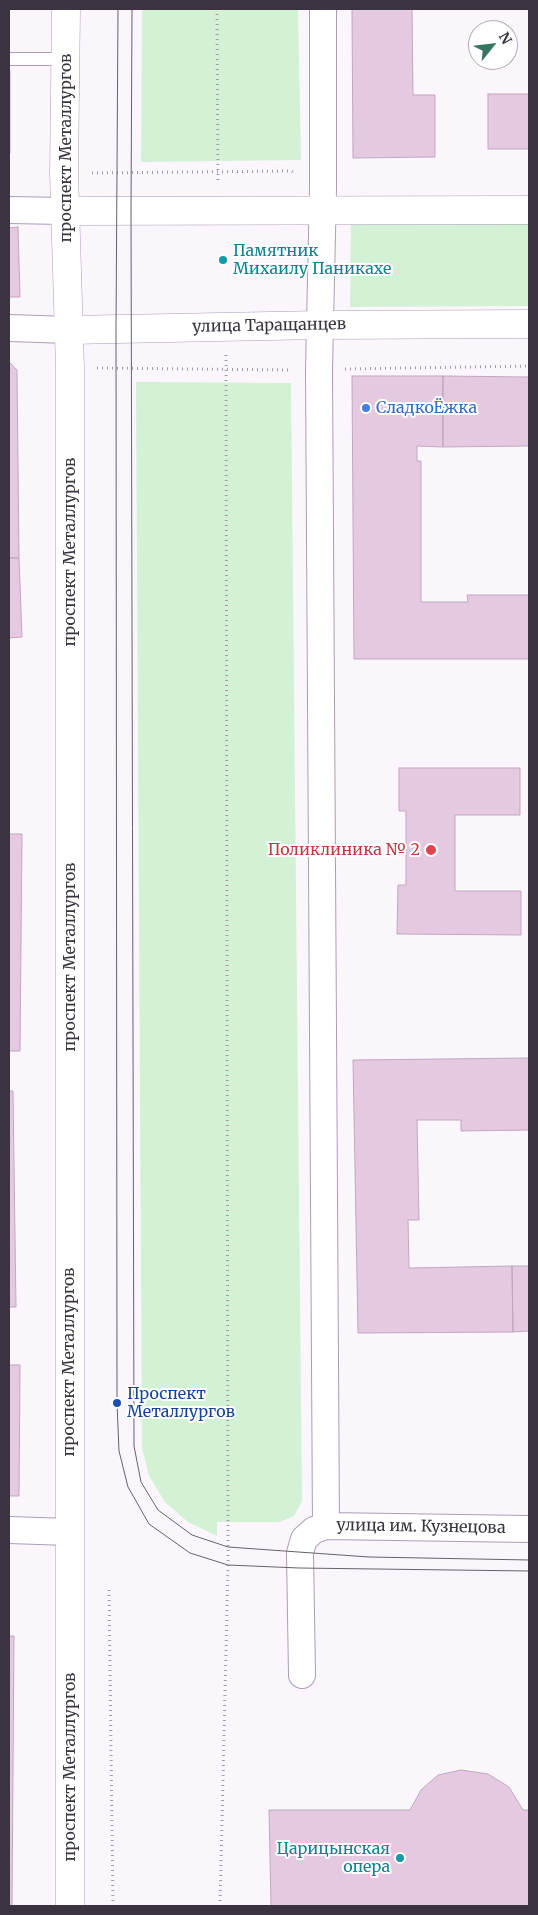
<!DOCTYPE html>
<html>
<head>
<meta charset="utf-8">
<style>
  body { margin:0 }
  #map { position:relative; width:538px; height:1915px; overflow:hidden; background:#faf6fc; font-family:Merriweather,serif }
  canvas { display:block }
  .frame { position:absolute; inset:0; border:10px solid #3b3440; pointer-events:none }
  .north { position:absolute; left:468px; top:20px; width:50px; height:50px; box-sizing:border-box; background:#fff; border:1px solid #b1aeb3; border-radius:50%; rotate:61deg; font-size:14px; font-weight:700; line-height:20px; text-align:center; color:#3b3440 }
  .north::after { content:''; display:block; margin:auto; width:18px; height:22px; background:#367562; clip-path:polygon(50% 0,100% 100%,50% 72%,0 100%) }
</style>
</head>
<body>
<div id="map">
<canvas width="538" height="1915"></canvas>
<div class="frame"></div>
<div class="north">N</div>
</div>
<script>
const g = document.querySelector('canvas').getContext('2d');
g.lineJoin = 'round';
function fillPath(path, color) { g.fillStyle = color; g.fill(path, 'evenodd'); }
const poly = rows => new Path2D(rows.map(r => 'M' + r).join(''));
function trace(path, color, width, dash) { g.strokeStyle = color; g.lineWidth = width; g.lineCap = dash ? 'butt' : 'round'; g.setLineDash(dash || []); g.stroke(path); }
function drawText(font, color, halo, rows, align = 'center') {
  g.font = font + ' Merriweather,serif'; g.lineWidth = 4; g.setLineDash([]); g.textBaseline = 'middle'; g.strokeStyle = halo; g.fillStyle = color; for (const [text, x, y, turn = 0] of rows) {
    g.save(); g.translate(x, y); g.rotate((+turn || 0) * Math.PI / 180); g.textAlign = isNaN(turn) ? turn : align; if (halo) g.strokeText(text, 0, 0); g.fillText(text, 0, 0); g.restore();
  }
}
const green = poly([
  [142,9,298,9,301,160,141,162],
  [351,220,529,221,529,306,350,307],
  [136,382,291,383,302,1501,294,1516,280,1522,217,1522,217,1536,188,1522,165,1502,149,1476,142,1448]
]);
const building = poly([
  [352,9,412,9,413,95,435,95,435,157,353,158,352,9],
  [9,71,10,71,10,153,9,153,9,71],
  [488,94,529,94,529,149,488,149,488,94],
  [18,227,20,297,9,297,9,228,18,227],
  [9,362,17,370,19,558,9,558,9,362],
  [352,376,443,376,443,447,417,446,417,461,421,461,421,602,468,602,467,595,529,595,529,659,354,659,352,376],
  [443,376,529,377,529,446,443,447,443,376],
  [9,558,19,558,22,637,9,638,9,558],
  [399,768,520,768,520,815,455,815,455,891,521,891,521,935,397,934,398,885,406,885,406,811,399,811,399,768],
  [9,834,22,834,20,1051,9,1051,9,834],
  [529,1058,529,1130,461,1131,461,1120,417,1120,419,1220,408,1220,409,1268,512,1266,513,1332,358,1333,353,1060,529,1058],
  [9,1091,13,1091,16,1307,9,1307,9,1091],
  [512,1266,529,1266,529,1331,513,1332,512,1266],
  [9,1365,20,1365,19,1496,9,1496,9,1365],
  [9,1636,14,1636,12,1906,9,1906,9,1636],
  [461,1770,488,1774,509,1787,523,1810,529,1810,529,1906,271,1906,269,1810,410,1810,421,1790,438,1775,461,1770]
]);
const path = poly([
  [217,9,218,183],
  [92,173,291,171,295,173],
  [97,368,291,370],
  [345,369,529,366],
  [109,1590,113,1906],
  [220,1906,228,1565,226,355]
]);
const lane = poly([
  [9,59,65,59]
]);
const street = poly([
  [323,9,323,188,319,370,326,1526],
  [9,210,64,211],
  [9,328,69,330],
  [9,1530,69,1532],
  [302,1675,300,1553,304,1539,314,1530,326,1526,529,1529]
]);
const secondary = poly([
  [66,9,64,173,70,368,70,1906],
  [64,211,529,210],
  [69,330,320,325,529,324]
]);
const tram = poly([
  [118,9,116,329,117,1403,119,1451,128,1487,149,1524,190,1553,228,1565,299,1568,529,1571],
  [132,9,131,211,134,1446,141,1482,158,1510,192,1535,228,1547,369,1557,529,1560]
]);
const markers = [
  [223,260,5,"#0f9aa8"],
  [366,408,5,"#3f7fe0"],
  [431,850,6,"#e0444e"],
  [117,1403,5,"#1a4fb4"],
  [400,1858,5,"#0f9aa8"]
];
const streetNames = [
  ["проспект Металлургов",66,148,-90],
  ["улица Таращанцев",269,326,-1],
  ["проспект Металлургов",70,552,-90],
  ["проспект Металлургов",70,957,-90],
  ["проспект Металлургов",69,1362,-90],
  ["улица им. Кузнецова",421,1527,1],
  ["проспект Металлургов",70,1767,-90]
];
const cultureNames = [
  ["Памятник",233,251],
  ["Михаилу Паникахе",233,269],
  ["Царицынская",390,1849,"right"],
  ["опера",390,1867,"right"]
];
const shopNames = [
  ["СладкоЁжка",376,408]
];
const healthNames = [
  ["Поликлиника № 2",420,850]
];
const transitNames = [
  ["Проспект",127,1394],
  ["Металлургов",127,1412]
];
fillPath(green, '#d2f1d5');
fillPath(building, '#e4c9e1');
trace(building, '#c2a7be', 1);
trace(lane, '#ac9cb8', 14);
trace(street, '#ac9cb8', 28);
trace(secondary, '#ac9cb8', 29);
trace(path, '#a29ca5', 3, [1, 4]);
trace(lane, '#fff', 12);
trace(street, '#fff', 26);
trace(secondary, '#fff', 28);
trace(tram, '#67616b', 1);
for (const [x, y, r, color] of markers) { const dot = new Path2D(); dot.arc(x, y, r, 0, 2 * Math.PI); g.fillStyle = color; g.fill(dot); trace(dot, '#fff', 2); }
drawText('16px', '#3b3440', '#fff', streetNames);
drawText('16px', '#0d838f', '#fff', cultureNames, 'left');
drawText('16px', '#366cbe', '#fff', shopNames, 'left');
drawText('16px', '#be3a42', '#fff', healthNames, 'right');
drawText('16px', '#164399', '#fff', transitNames, 'left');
</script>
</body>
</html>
